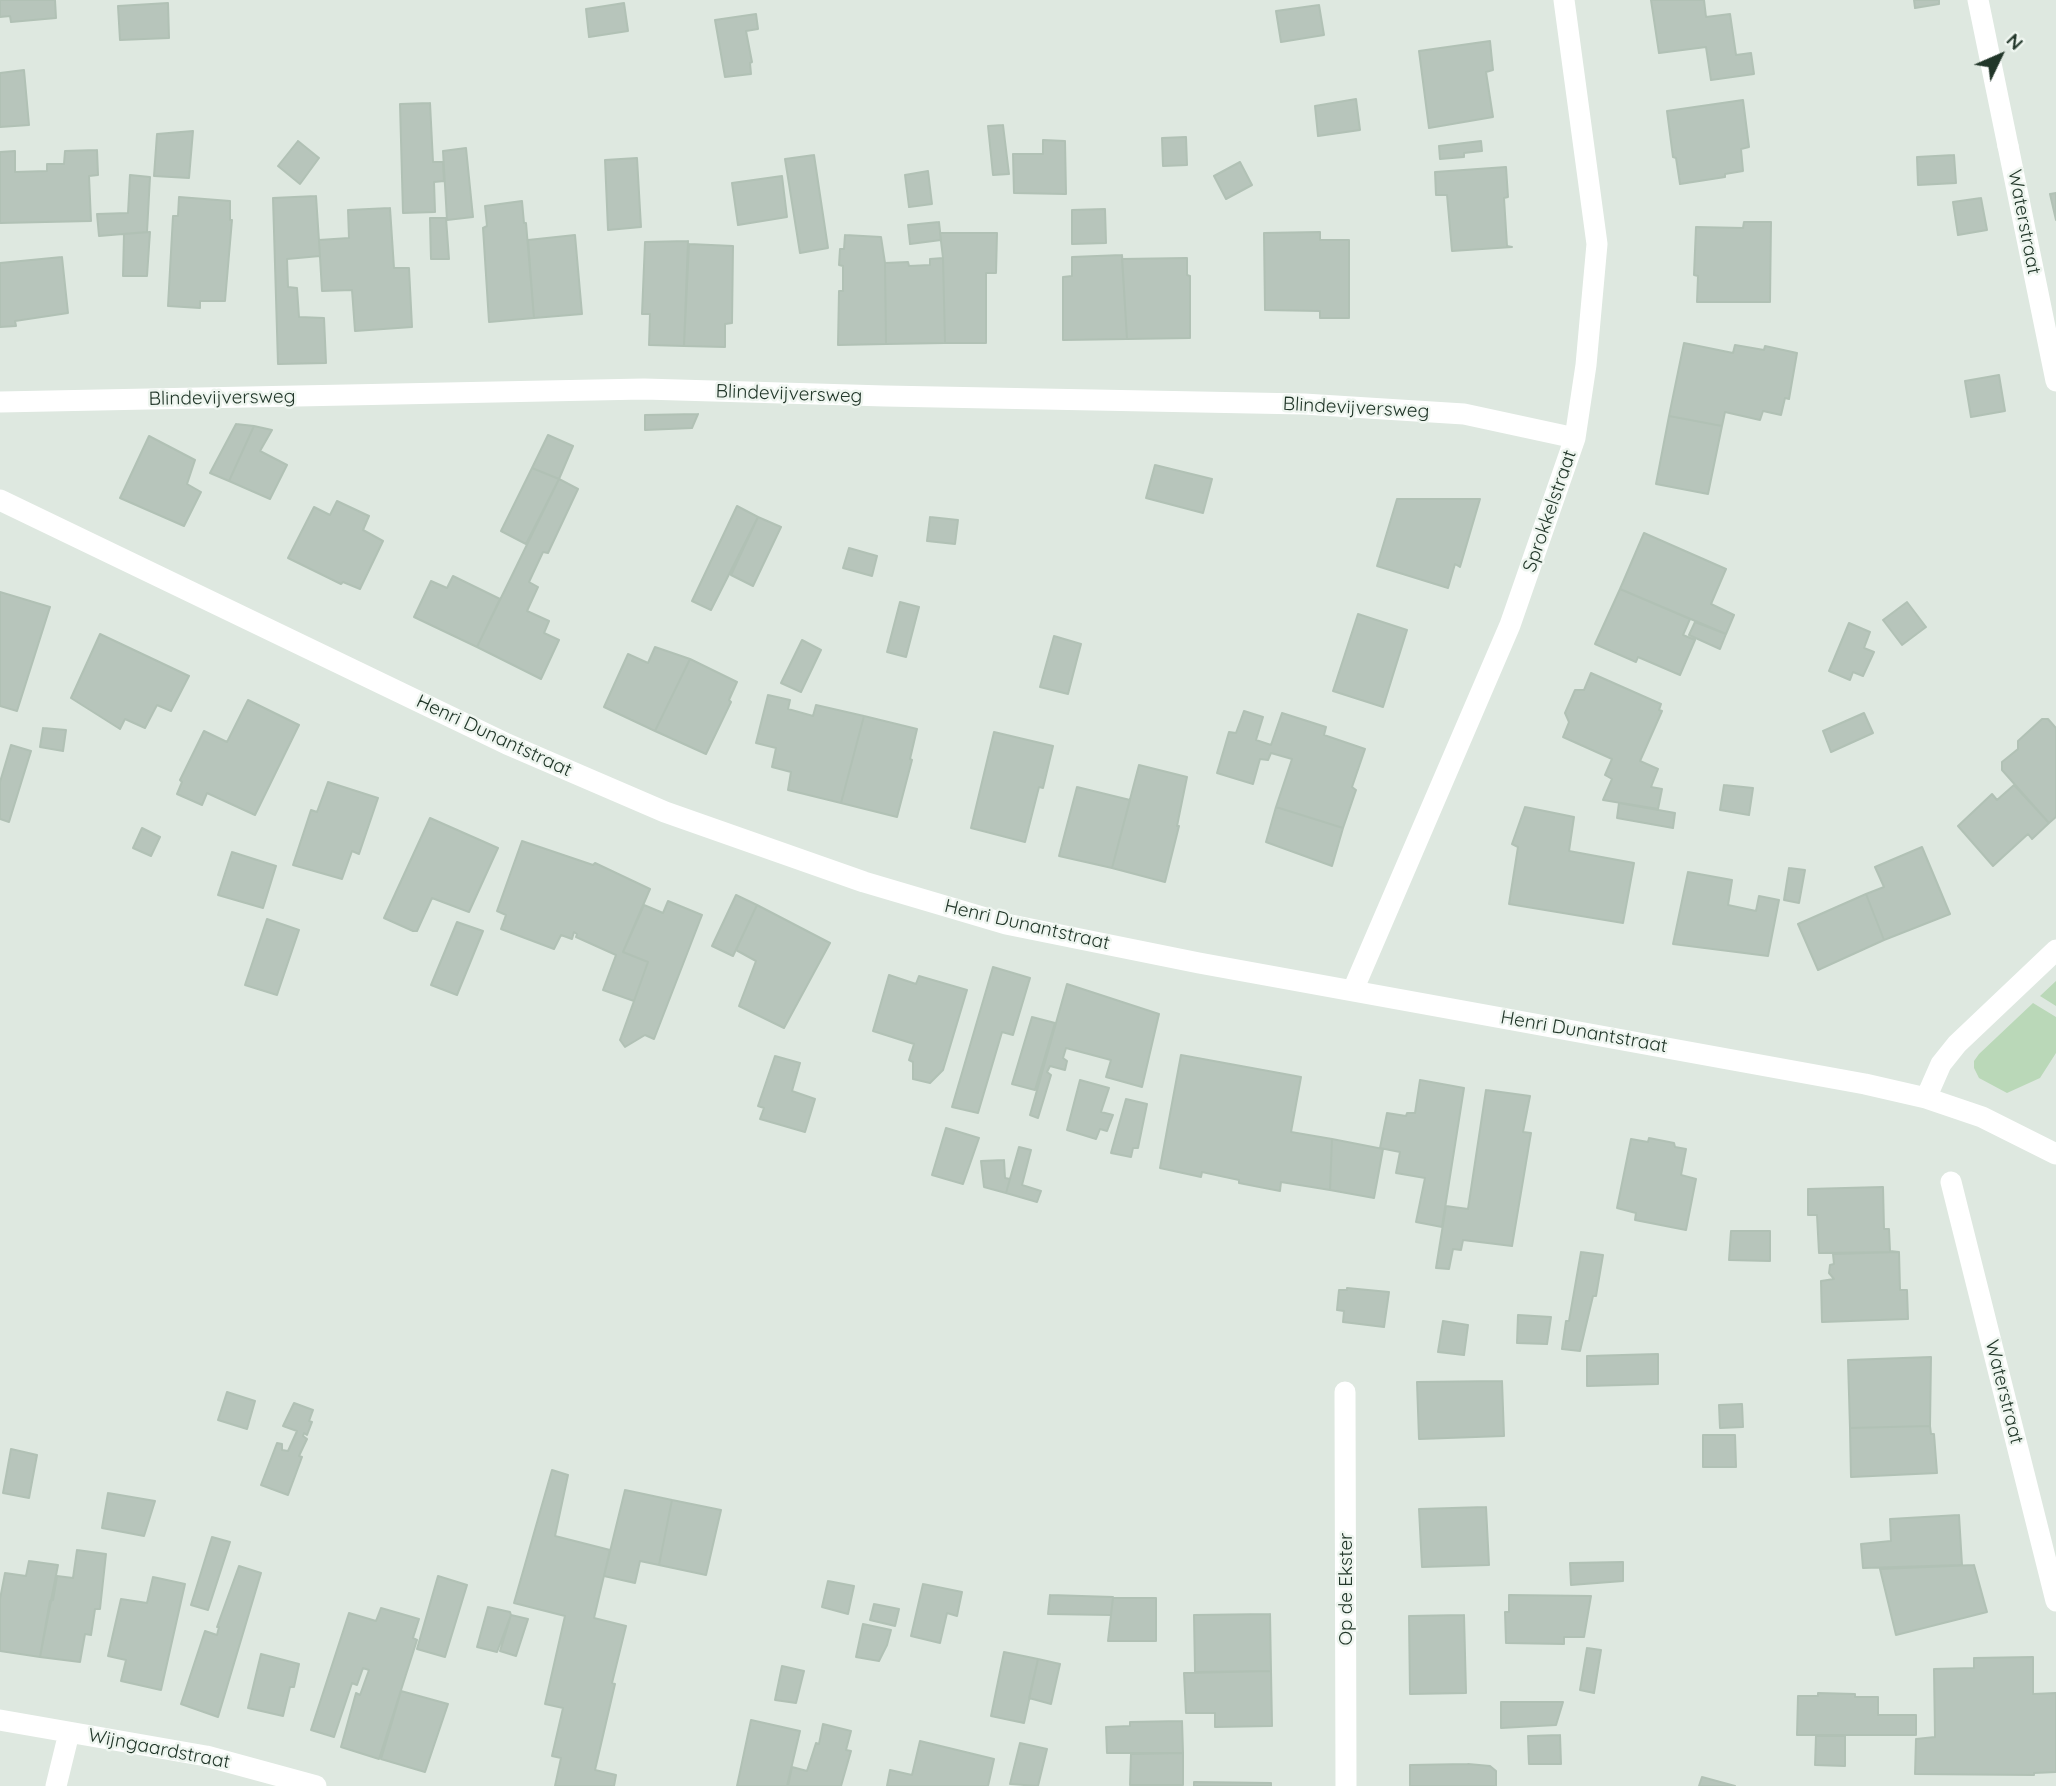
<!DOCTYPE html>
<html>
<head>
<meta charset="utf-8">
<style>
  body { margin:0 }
  #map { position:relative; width:2056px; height:1786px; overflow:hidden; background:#dee8e0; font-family:Quicksand,sans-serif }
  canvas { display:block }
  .north { position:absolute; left:1965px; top:21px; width:70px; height:70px; -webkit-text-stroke:5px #eef5ef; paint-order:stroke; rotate:46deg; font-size:19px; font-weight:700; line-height:28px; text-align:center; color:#213629 }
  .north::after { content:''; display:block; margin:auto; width:24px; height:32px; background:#213629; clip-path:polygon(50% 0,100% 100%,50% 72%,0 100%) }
</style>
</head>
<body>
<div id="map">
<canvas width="2056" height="1786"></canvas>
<div class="north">N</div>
</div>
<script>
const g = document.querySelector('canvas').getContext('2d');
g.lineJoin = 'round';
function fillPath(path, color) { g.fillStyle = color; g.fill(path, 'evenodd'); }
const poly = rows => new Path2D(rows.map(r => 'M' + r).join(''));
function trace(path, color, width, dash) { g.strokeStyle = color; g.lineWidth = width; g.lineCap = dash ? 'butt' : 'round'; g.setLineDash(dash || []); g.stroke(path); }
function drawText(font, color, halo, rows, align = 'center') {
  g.font = font + ' Quicksand,sans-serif'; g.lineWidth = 5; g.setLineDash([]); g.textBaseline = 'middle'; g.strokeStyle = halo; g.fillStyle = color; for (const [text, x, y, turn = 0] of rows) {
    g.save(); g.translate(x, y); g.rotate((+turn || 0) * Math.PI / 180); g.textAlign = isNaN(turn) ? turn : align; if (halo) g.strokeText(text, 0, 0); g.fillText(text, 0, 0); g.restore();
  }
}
const green = poly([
  [2056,981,2056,1006,2040,996],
  [2033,1003,2056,1017,2056,1053,2040,1078,2007,1093,1979,1078,1974,1068,1974,1061,1979,1054]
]);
const building = poly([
  [0,0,55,0,56,18,11,22,10,16,0,17,0,0],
  [1651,0,1704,0,1706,17,1730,14,1736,55,1751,53,1754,74,1711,80,1706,47,1659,53,1651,0],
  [1914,0,1939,0,1939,4,1915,8,1914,0],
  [168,3,169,38,120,40,118,6,168,3],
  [624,3,628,31,589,37,586,9,624,3],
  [1319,5,1324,35,1281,42,1276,11,1319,5],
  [756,14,758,29,746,31,752,62,750,63,751,74,725,77,715,20,756,14],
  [1490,41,1493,70,1486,72,1493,117,1429,128,1419,51,1490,41],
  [24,70,29,125,0,127,0,73,24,70],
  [1356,99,1360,130,1318,136,1315,106,1356,99],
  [1743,100,1749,147,1741,149,1743,171,1725,174,1725,177,1680,184,1676,158,1673,157,1667,111,1743,100],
  [430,103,433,162,443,162,444,181,434,182,435,212,403,213,400,104,430,103],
  [1003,125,1009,174,993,175,988,126,1003,125],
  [193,131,189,178,154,176,157,134,193,131],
  [1186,137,1187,165,1163,166,1162,138,1186,137],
  [1043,140,1065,141,1066,194,1014,193,1013,154,1043,154,1043,140],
  [298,141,319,158,300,184,278,166,298,141],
  [1481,141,1482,151,1464,153,1464,157,1440,159,1439,146,1481,141],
  [466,148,473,217,447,220,443,151,466,148],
  [97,150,98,175,89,176,91,221,0,223,0,152,15,151,15,172,47,171,47,164,64,164,65,151,97,150],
  [814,155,828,248,800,253,785,159,814,155],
  [1954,155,1956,183,1918,185,1917,157,1954,155],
  [637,158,641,227,608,230,605,160,637,158],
  [1240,162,1252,185,1226,199,1214,176,1240,162],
  [1506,167,1508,197,1504,198,1507,246,1512,247,1452,251,1447,195,1436,195,1435,172,1506,167],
  [928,171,932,204,909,207,905,175,928,171],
  [130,175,150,177,147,232,99,236,97,214,128,213,130,175],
  [782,176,787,217,738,225,732,183,782,176],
  [2056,193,2056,220,2050,194,2056,193],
  [316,196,320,256,287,259,288,287,297,288,299,317,324,318,326,363,278,364,273,198,316,196],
  [179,197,230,201,230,220,232,220,225,301,200,301,200,308,168,306,173,216,178,216,179,197],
  [1981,198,1987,230,1958,235,1953,202,1981,198],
  [522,201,524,223,526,223,534,318,489,322,483,228,487,226,485,206,522,201],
  [390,208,394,268,409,268,412,327,355,331,352,290,322,291,319,240,349,238,348,210,390,208],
  [1105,209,1106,243,1072,244,1072,210,1105,209],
  [430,218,446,218,449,259,431,259,430,218],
  [939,222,941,240,910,244,908,225,939,222],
  [1744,222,1771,222,1770,302,1697,302,1698,276,1694,275,1696,227,1743,228,1744,222],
  [150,232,147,276,123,276,124,234,150,232],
  [1320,232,1320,240,1349,240,1349,318,1320,318,1320,311,1265,310,1264,233,1320,232],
  [940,233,997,233,996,273,986,273,986,343,945,343,943,258,940,233],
  [575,235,582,314,534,318,528,240,575,235],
  [845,235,881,237,885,263,886,344,838,345,839,291,843,291,843,266,839,265,840,249,844,249,845,235],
  [688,241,684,346,649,345,650,314,642,314,645,242,688,241],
  [689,244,733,246,732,323,725,324,725,347,684,346,689,244],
  [1122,255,1127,339,1063,340,1063,277,1072,276,1072,257,1122,255],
  [62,257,68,313,15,321,16,326,0,327,0,263,62,257],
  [943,258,945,343,886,344,885,263,908,262,909,266,930,265,930,259,943,258],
  [1187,258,1187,275,1190,276,1190,338,1127,339,1122,259,1187,258],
  [1684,343,1733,353,1735,345,1764,350,1765,346,1797,353,1789,399,1785,398,1781,415,1763,411,1760,420,1725,412,1722,426,1669,416,1684,343],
  [1999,375,2005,411,1971,417,1965,381,1999,375],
  [698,414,692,428,645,430,645,415,698,414],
  [1669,416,1722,426,1708,494,1656,484,1669,416],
  [236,424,254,426,229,481,210,473,236,424],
  [254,426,272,430,260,451,287,465,270,499,229,481,254,426],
  [548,435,573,446,559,479,532,468,548,435],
  [149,436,195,460,187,484,201,492,184,526,120,498,149,436],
  [1155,465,1212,479,1203,513,1146,498,1155,465],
  [532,468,559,479,526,544,501,531,532,468],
  [559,479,578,489,548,553,543,552,529,582,538,587,527,611,549,621,544,633,559,640,541,679,477,647,559,479],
  [1397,499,1480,499,1460,567,1455,564,1448,588,1377,566,1397,499],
  [337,501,369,516,363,530,383,541,360,589,343,582,341,584,288,558,314,507,330,515,337,501],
  [737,506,758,517,711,610,692,601,737,506],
  [758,517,781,527,753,586,731,575,758,517],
  [930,517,958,520,955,544,927,541,930,517],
  [1644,533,1726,569,1711,604,1734,615,1726,634,1620,589,1644,533],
  [849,548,877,556,872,576,843,568,849,548],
  [453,576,500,599,477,647,414,617,431,581,447,588,453,576],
  [1620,589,1690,619,1683,635,1695,640,1680,675,1638,657,1636,662,1595,644,1620,589],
  [0,592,50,607,17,711,0,706,0,592],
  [900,602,919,607,906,657,887,652,900,602],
  [1907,602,1926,627,1902,645,1883,620,1907,602],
  [1358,614,1407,630,1383,707,1333,691,1358,614],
  [1695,622,1726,634,1720,649,1689,635,1695,622],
  [1849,623,1870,632,1864,648,1874,652,1863,676,1853,672,1850,680,1829,671,1849,623],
  [100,634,189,676,171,711,157,705,145,728,125,719,120,729,71,698,100,634],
  [1054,636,1081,644,1068,694,1040,687,1054,636],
  [802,640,821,650,801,692,781,683,802,640],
  [655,647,690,659,655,731,604,707,628,654,648,663,655,647],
  [690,659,737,682,729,700,731,702,706,754,655,731,690,659],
  [1591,673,1661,704,1659,710,1662,711,1640,761,1658,769,1651,787,1662,789,1658,809,1603,800,1612,779,1605,775,1612,759,1563,737,1569,722,1565,713,1575,690,1584,690,1591,673],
  [768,695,790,700,788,709,813,716,816,705,864,716,841,803,788,790,791,772,772,767,776,748,756,743,768,695],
  [248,700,299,725,255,815,207,793,202,805,177,794,182,782,180,780,204,731,227,742,248,700],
  [1244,711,1263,717,1256,740,1271,745,1282,713,1326,727,1324,735,1365,749,1352,787,1356,790,1343,828,1276,807,1292,759,1271,753,1268,760,1260,759,1253,784,1217,773,1229,732,1236,733,1244,711],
  [1864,713,1873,733,1831,752,1823,731,1864,713],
  [864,716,917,729,910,759,912,760,897,817,841,803,864,716],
  [2042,719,2048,719,2056,728,2056,817,2049,823,2002,770,2002,762,2018,749,2018,741,2042,719],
  [43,728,66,730,63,751,40,747,43,728],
  [994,732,1053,746,1043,788,1039,787,1025,842,971,828,994,732],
  [11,745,31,751,9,822,0,819,0,782,11,745],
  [1139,765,1187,777,1177,826,1179,826,1165,882,1112,868,1139,765],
  [328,782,378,798,359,854,352,851,342,879,293,865,311,810,317,812,328,782],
  [1724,785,1753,788,1749,815,1720,810,1724,785],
  [2014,785,2049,823,2032,839,2028,834,1993,866,1958,826,1992,794,1997,800,2014,785],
  [1077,787,1130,800,1112,868,1059,856,1077,787],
  [1619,803,1675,813,1673,828,1617,818,1619,803],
  [1276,807,1343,828,1332,866,1266,842,1276,807],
  [1525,807,1574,817,1569,851,1634,863,1623,923,1509,904,1518,847,1512,844,1525,807],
  [430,818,498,848,469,912,432,898,417,931,413,931,384,918,430,818],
  [142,828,160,837,151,856,133,848,142,828],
  [522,841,593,865,595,863,650,889,623,952,648,962,634,1001,603,990,616,955,576,937,577,934,574,932,572,939,561,935,554,949,501,929,506,915,497,911,522,841],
  [1922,847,1950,914,1884,940,1866,894,1884,887,1875,867,1922,847],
  [232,852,276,866,263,908,218,895,232,852],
  [1789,868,1805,870,1799,903,1784,900,1789,868],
  [1688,872,1732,880,1728,905,1756,911,1759,896,1779,900,1768,956,1673,944,1688,872],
  [1866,894,1884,940,1818,970,1798,924,1866,894],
  [736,895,757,905,733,956,712,946,736,895],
  [668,901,702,915,654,1039,645,1035,625,1047,620,1040,648,962,623,952,644,905,663,913,668,901],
  [757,905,830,943,784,1028,739,1006,756,961,736,950,757,905],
  [267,919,299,930,277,995,245,985,267,919],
  [457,922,483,931,457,995,431,985,457,922],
  [993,967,1030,978,1013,1035,1002,1032,978,1113,952,1107,993,967],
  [889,975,916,984,919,976,967,990,943,1070,930,1083,913,1079,913,1062,909,1060,914,1044,873,1031,889,975],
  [1067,984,1159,1014,1142,1087,1106,1077,1111,1060,1066,1048,1063,1058,1067,1061,1065,1070,1050,1066,1047,1072,1051,1075,1038,1118,1030,1115,1067,984],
  [1032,1017,1055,1023,1035,1090,1012,1084,1032,1017],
  [1181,1055,1301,1077,1291,1132,1332,1139,1330,1190,1281,1182,1280,1191,1239,1183,1239,1180,1202,1172,1201,1177,1160,1168,1181,1055],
  [775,1056,800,1063,792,1091,815,1099,805,1132,760,1119,764,1108,758,1106,775,1056],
  [1080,1080,1109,1088,1101,1112,1113,1115,1107,1131,1100,1129,1096,1139,1067,1130,1080,1080],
  [1420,1080,1464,1088,1442,1227,1416,1222,1425,1178,1396,1173,1400,1152,1380,1148,1387,1113,1406,1116,1407,1113,1415,1113,1420,1080],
  [1486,1090,1530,1096,1523,1132,1531,1133,1512,1246,1463,1240,1461,1250,1453,1249,1449,1269,1436,1268,1446,1206,1468,1209,1486,1090],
  [1126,1099,1147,1104,1138,1148,1133,1148,1131,1157,1111,1153,1126,1099],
  [946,1128,979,1138,963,1184,932,1175,946,1128],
  [1649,1138,1674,1143,1675,1147,1686,1149,1681,1175,1696,1179,1686,1230,1635,1220,1636,1213,1617,1208,1631,1139,1648,1142,1649,1138],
  [1332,1139,1383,1149,1374,1198,1330,1190,1332,1139],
  [1019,1147,1031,1150,1022,1185,1041,1191,1037,1202,1006,1193,1019,1147],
  [1004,1160,1005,1178,1010,1179,1006,1193,984,1187,981,1161,1004,1160],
  [1883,1187,1884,1229,1889,1229,1890,1251,1899,1252,1819,1253,1817,1215,1808,1215,1808,1189,1883,1187],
  [1731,1231,1770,1231,1770,1261,1729,1260,1731,1231],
  [1581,1252,1603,1255,1596,1296,1593,1296,1580,1351,1562,1349,1566,1321,1569,1321,1581,1252],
  [1899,1252,1900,1290,1907,1290,1908,1319,1822,1322,1821,1281,1834,1279,1829,1273,1830,1265,1834,1264,1833,1254,1899,1252],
  [1347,1288,1389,1292,1384,1327,1343,1322,1344,1311,1337,1310,1339,1290,1347,1290,1347,1288],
  [1518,1315,1551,1317,1547,1344,1517,1343,1518,1315],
  [1443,1321,1468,1325,1464,1355,1438,1352,1443,1321],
  [1658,1354,1658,1384,1587,1386,1587,1356,1658,1354],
  [1931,1357,1930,1426,1850,1428,1848,1360,1931,1357],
  [1502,1381,1504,1436,1419,1439,1417,1382,1502,1381],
  [227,1392,255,1401,247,1429,218,1420,227,1392],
  [294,1403,313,1410,309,1421,312,1422,307,1435,304,1433,303,1436,307,1439,299,1456,302,1457,288,1495,261,1485,277,1443,282,1444,282,1450,288,1451,297,1431,283,1426,294,1403],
  [1742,1404,1743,1427,1720,1428,1719,1405,1742,1404],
  [1930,1426,1931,1434,1934,1434,1937,1473,1851,1477,1850,1428,1930,1426],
  [1703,1435,1735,1435,1736,1467,1703,1467,1703,1435],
  [11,1449,37,1455,29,1498,3,1493,11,1449],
  [552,1470,568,1475,555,1536,610,1550,594,1618,626,1626,612,1683,615,1684,595,1770,616,1775,614,1786,555,1786,561,1758,552,1756,563,1708,545,1704,565,1616,514,1603,552,1470],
  [625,1490,672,1500,659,1565,640,1561,635,1583,604,1576,625,1490],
  [108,1493,155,1501,144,1536,102,1528,108,1493],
  [672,1500,721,1510,706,1575,659,1565,672,1500],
  [1486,1507,1489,1565,1422,1567,1419,1509,1486,1507],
  [1959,1515,1962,1565,1863,1568,1861,1544,1891,1541,1890,1519,1959,1515],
  [212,1537,230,1542,208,1610,191,1605,212,1537],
  [77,1550,106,1554,100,1609,95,1609,91,1635,85,1634,80,1662,40,1657,50,1601,53,1600,57,1576,73,1578,77,1550],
  [29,1561,58,1565,40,1657,0,1651,0,1599,5,1573,26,1576,29,1561],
  [1623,1562,1623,1581,1571,1585,1570,1563,1623,1562],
  [1974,1565,1987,1612,1896,1635,1880,1569,1974,1565],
  [239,1566,261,1573,218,1717,181,1704,205,1631,217,1635,219,1627,217,1627,239,1566],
  [438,1576,467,1585,445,1657,417,1649,438,1576],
  [153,1577,185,1584,161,1690,121,1681,126,1660,108,1656,121,1599,147,1603,153,1577],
  [828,1581,854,1586,848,1614,822,1607,828,1581],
  [923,1584,962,1592,957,1616,947,1613,940,1643,911,1636,923,1584],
  [1050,1595,1113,1597,1111,1615,1048,1614,1050,1595],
  [1509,1595,1591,1596,1584,1637,1564,1637,1564,1644,1506,1643,1505,1612,1509,1612,1509,1595],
  [1113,1598,1156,1598,1156,1641,1108,1641,1113,1598],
  [874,1604,899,1609,895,1626,870,1620,874,1604],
  [488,1607,510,1612,511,1615,497,1652,477,1647,488,1607],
  [381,1608,419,1619,413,1638,417,1640,379,1759,341,1747,356,1693,360,1695,369,1670,363,1668,357,1685,352,1683,334,1737,311,1730,349,1613,376,1621,381,1608],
  [1270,1614,1271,1671,1195,1672,1194,1615,1270,1614],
  [511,1615,528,1619,516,1656,500,1651,511,1615],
  [1464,1615,1466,1693,1410,1694,1409,1616,1464,1615],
  [863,1624,891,1630,887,1645,879,1661,856,1657,863,1624],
  [1587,1648,1601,1650,1594,1693,1580,1690,1587,1648],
  [1004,1652,1038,1659,1024,1723,991,1716,1004,1652],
  [261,1654,299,1664,294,1687,290,1687,283,1716,248,1708,261,1654],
  [2033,1657,2033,1694,2056,1693,2056,1772,2034,1773,2034,1775,1915,1774,1916,1739,1935,1737,1934,1669,1974,1668,1974,1658,2033,1657],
  [1038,1659,1060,1664,1051,1704,1029,1698,1038,1659],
  [782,1666,804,1671,796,1703,775,1700,782,1666],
  [1271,1671,1272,1726,1215,1727,1215,1713,1186,1713,1184,1673,1271,1671],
  [401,1691,448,1704,425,1772,381,1759,401,1691],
  [1818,1693,1855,1694,1855,1697,1878,1697,1878,1715,1916,1715,1916,1735,1797,1735,1798,1696,1818,1696,1818,1693],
  [1501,1702,1563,1702,1556,1725,1501,1728,1501,1702],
  [751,1720,800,1731,787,1786,737,1786,751,1720],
  [1182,1721,1183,1753,1107,1753,1106,1727,1130,1726,1130,1722,1182,1721],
  [823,1724,851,1731,846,1750,851,1751,841,1786,788,1786,792,1767,807,1771,816,1743,819,1744,823,1724],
  [1560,1735,1561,1764,1529,1764,1528,1736,1560,1735],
  [1816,1736,1845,1736,1845,1766,1815,1765,1816,1736],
  [920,1741,994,1759,988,1786,887,1786,890,1770,912,1775,920,1741],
  [1020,1743,1047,1749,1038,1786,1010,1784,1020,1743],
  [1183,1753,1183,1785,1130,1785,1131,1754,1183,1753],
  [1468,1764,1490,1766,1496,1771,1496,1786,1410,1786,1410,1765,1468,1764],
  [1702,1777,1735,1786,1699,1786,1702,1777],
  [1194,1782,1271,1783,1271,1786,1194,1786,1194,1782]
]);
const lane = poly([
  [1978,0,2008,146]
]);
const street = poly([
  [2008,146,2056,381],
  [0,402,644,389,885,396,1304,404,1464,414,1575,438],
  [0,500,507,744,665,812,864,882,1006,924,1199,963,1865,1084,1926,1098,1982,1117,2056,1154],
  [1353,990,1510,625,1575,438,1586,365,1597,244,1564,0],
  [1926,1098,1941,1064,1957,1044,2056,950],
  [1951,1182,2056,1601],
  [1345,1392,1346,1786],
  [0,1720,206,1756,316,1786],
  [56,1786,69,1733]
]);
const streetNames = [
  ["Waterstraat",2024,222,79],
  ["Blindevijversweg",789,394,2],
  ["Blindevijversweg",222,398,-1],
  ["Blindevijversweg",1356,408,3],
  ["Sprokkelstraat",1550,511,-71],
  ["Henri Dunantstraat",494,736,25],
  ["Henri Dunantstraat",1027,925,13],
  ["Henri Dunantstraat",1584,1032,10],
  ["Waterstraat",2004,1392,76],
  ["Op de Ekster",1346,1589,-90],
  ["Wijngaardstraat",159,1749,11]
];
fillPath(green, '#bad8b8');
fillPath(building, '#b7c5bb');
trace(building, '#b1c1b5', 2);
trace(lane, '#fff', 21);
trace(street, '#fff', 21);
drawText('19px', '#213629', '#eef5ef', streetNames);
</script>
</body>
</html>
